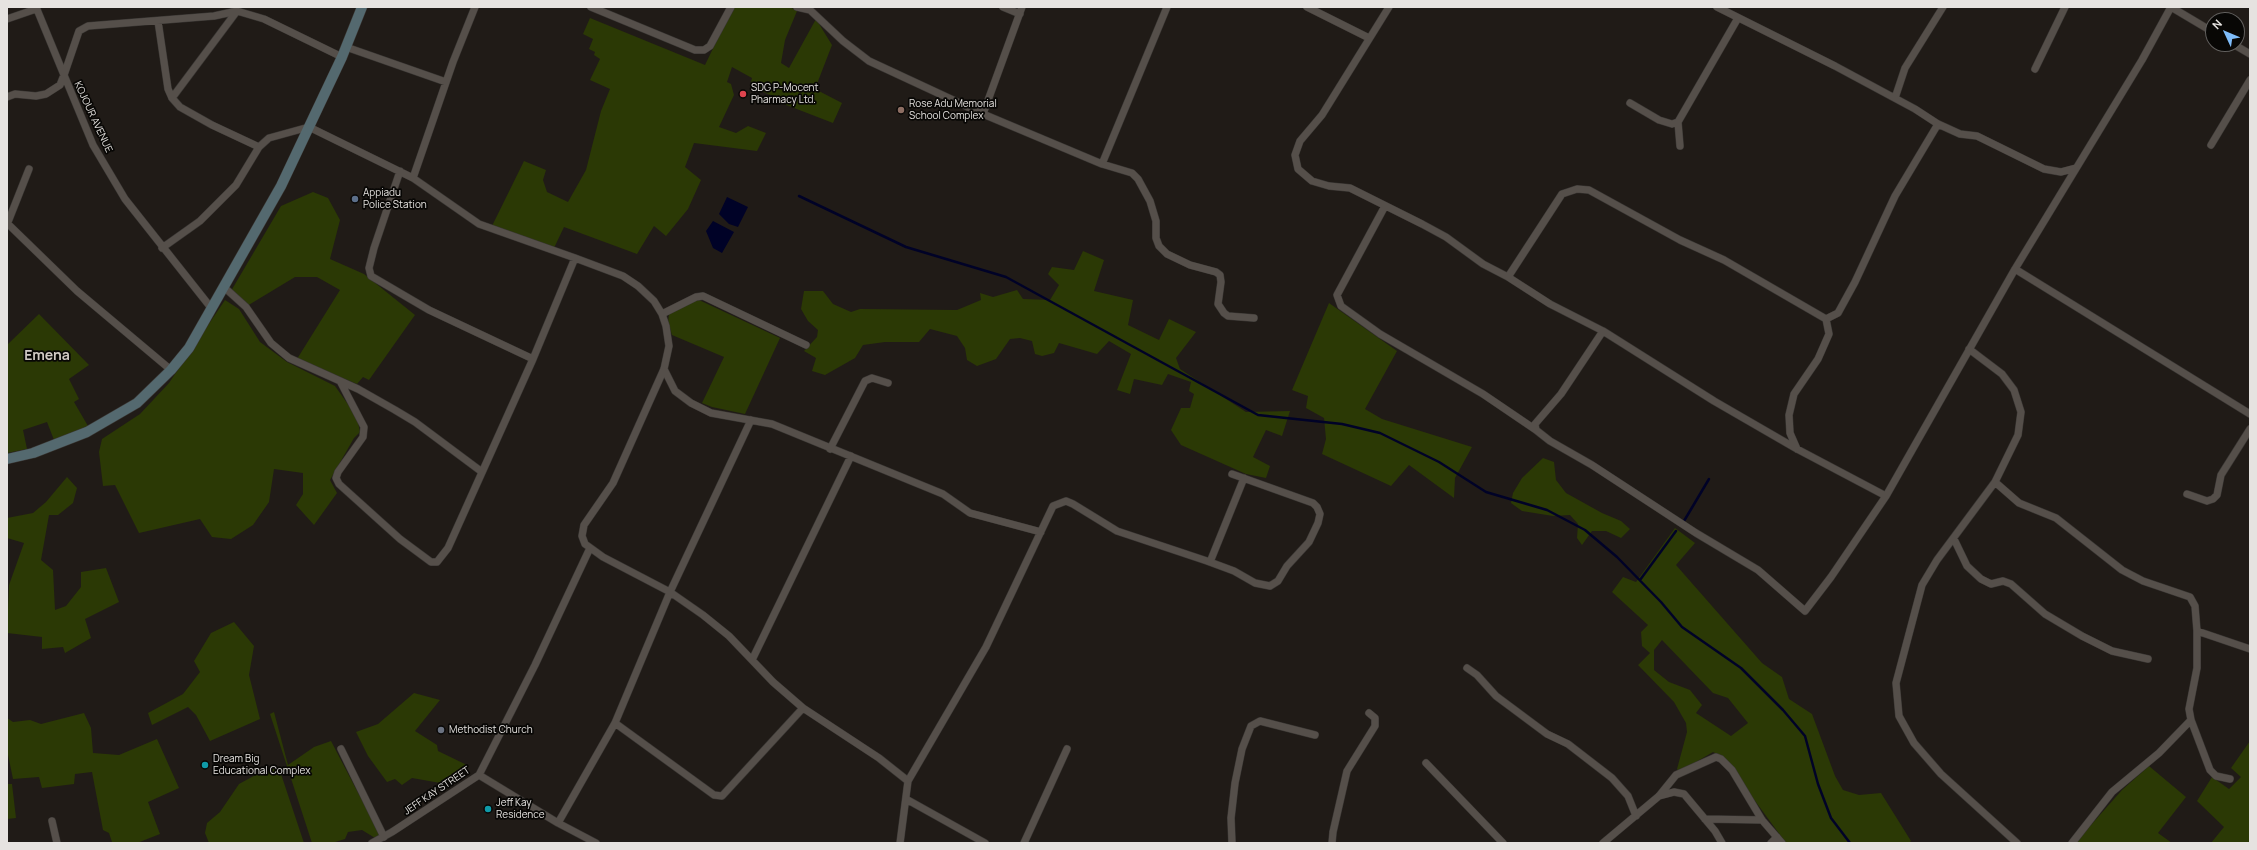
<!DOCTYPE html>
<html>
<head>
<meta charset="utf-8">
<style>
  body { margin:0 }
  #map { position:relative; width:2257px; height:850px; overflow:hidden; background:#201b17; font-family:Manrope,sans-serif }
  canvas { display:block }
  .frame { position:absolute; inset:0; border:8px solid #e6e3e0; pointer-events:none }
  .north { position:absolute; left:2205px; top:12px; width:40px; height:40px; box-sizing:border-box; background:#080705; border:1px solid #615f5d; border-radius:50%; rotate:314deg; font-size:11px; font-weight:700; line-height:16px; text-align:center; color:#e6e3e0 }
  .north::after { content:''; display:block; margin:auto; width:14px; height:18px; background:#7fbdfa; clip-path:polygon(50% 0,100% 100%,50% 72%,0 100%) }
</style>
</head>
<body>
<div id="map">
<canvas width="2257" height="850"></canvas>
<div class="frame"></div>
<div class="north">N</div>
</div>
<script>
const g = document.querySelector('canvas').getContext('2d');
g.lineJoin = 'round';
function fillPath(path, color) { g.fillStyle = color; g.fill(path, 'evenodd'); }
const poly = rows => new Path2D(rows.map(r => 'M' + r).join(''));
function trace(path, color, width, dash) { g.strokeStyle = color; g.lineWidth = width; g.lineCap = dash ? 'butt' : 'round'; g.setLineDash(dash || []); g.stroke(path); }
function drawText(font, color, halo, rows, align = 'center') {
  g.font = font + ' Manrope,sans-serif'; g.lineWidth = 3.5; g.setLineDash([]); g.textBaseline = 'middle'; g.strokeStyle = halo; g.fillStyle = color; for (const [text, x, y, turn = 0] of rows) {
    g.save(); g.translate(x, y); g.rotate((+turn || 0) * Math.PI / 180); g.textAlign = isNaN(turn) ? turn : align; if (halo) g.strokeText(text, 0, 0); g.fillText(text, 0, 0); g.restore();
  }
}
const green = poly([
  [733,7,790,7,797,11,785,40,781,63,789,68,816,19,832,45,815,89,842,103,833,123,776,101,775,97,750,86,752,78,732,67,727,82,731,84,734,95,719,127,736,133,748,126,766,133,757,151,694,143,685,167,701,180,688,209,666,236,654,226,637,254,564,227,554,248,492,226,524,161,546,170,543,180,547,192,568,202,586,170,601,111,610,89,590,80,600,59,594,55,595,52,589,49,593,39,583,34,590,18,705,65],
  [313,192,328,198,340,220,330,259,364,274,415,315,369,380,363,377,357,384,297,359,340,290,317,277,295,277,247,306,231,291,281,206],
  [1083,251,1104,260,1094,291,1133,300,1128,325,1159,340,1169,319,1196,332,1176,358,1180,369,1246,412,1290,411,1282,436,1266,430,1253,457,1270,466,1266,478,1246,474,1181,445,1171,430,1181,408,1190,408,1194,394,1189,391,1191,382,1168,374,1162,385,1134,379,1130,394,1117,390,1131,354,1109,341,1097,354,1059,343,1054,353,1042,356,1035,354,1032,341,1020,338,1010,339,996,359,977,366,967,360,965,348,957,336,930,329,919,342,885,342,863,345,855,358,825,375,812,371,816,358,804,351,817,337,818,330,808,321,801,309,804,291,823,291,833,304,851,312,860,309,957,310,981,300,980,293,993,297,1017,290,1023,299,1050,300,1059,285,1048,274,1052,267,1074,270],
  [225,300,239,309,260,342,287,362,335,386,357,417,360,432,354,438,330,480,337,493,314,525,296,505,303,494,303,473,274,469,269,502,253,525,231,539,212,537,200,519,139,533,115,485,103,486,99,452,102,439,140,414,169,383],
  [699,300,780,338,745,414,712,407,702,403,724,357,672,335,668,322,669,314,689,302],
  [1329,303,1397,351,1365,409,1382,419,1472,447,1455,478,1454,498,1409,465,1391,486,1322,454,1326,439,1324,418,1306,408,1308,396,1292,390],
  [39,314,89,365,69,379,79,399,74,402,88,426,54,440,47,422,23,430,27,449,7,453,7,345],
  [1543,458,1554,462,1556,480,1566,493,1602,513,1621,521,1630,529,1621,538,1606,531,1592,531,1582,545,1577,538,1578,524,1570,515,1553,516,1522,511,1511,503,1513,493,1522,478],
  [67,477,77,488,73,503,58,515,49,515,41,560,53,570,55,610,66,606,81,587,81,572,106,568,119,602,85,619,91,638,65,653,63,647,42,649,42,637,7,633,9,585,24,543,7,538,7,518,33,513,46,502],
  [1675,528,1695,543,1676,565,1762,663,1782,677,1789,699,1812,714,1835,776,1843,790,1859,795,1881,793,1911,841,1909,843,1786,843,1722,756,1713,752,1679,772,1677,769,1687,732,1686,723,1674,702,1638,665,1650,653,1642,646,1641,632,1648,625,1612,592,1623,577,1636,582],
  [1662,640,1713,693,1728,698,1748,723,1731,736,1696,713,1702,705,1690,690,1669,682,1654,670,1654,650],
  [234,622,254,646,249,675,260,719,210,741,196,715,188,707,152,725,148,713,183,694,200,672,194,661,211,633],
  [414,693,440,700,415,731,437,745,438,751,469,766,446,784,412,778,402,785,395,779,387,782,368,756,356,732,378,724],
  [274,712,288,765,314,747,331,741,380,835,375,838,362,830,348,832,345,839,332,843,312,843,270,714],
  [84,713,91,728,93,753,119,755,157,739,179,788,148,802,160,834,137,843,112,842,109,833,103,830,92,772,75,774,74,784,42,788,39,777,13,779,7,750,7,718,13,722,30,720,41,724],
  [2250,741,2250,843,2211,843,2224,827,2197,801,2212,777,2229,789,2241,777,2231,768],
  [2149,766,2186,797,2158,833,2172,843,2075,843,2122,790],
  [274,769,281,774,304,843,209,843,205,833,207,823,220,812,239,784,261,772],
  [7,784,12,784,16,818,7,819]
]);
const water = poly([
  [727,197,748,207,738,227,729,224,719,214],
  [713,221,734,232,722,253,713,248,706,231]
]);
const stream = poly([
  [799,196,906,247,1006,277,1258,415,1342,424,1380,433,1439,462,1486,492,1547,510,1585,530,1617,557,1661,602,1682,627,1741,668,1783,710,1805,736,1818,784,1831,818,1850,843],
  [1684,521,1709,479],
  [1640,580,1676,531]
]);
const street = poly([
  [591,7,695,50,704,50,710,46,731,7],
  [797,7,810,10,843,41,869,61,983,114,1102,164,1132,173,1138,179,1150,201,1156,221,1156,238,1159,246,1167,254,1190,265,1216,272,1220,275,1221,282,1218,304,1224,313,1228,316,1254,318],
  [1003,7,1020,14],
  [1307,7,1369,38],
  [1389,7,1322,115,1300,141,1295,155,1298,169,1312,181,1329,186,1350,188,1422,224,1446,237,1483,264,1508,277,1550,304,1603,331,1561,394,1535,424,1536,430,1550,441,1592,465,1696,533,1758,570,1805,611,1831,577,1886,496,2015,269,2142,60,2171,7],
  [1717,7,1835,66,1915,109,1938,124,1960,134,1977,136,2044,169,2061,172,2076,168],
  [2171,7,2213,32],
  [7,19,36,9],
  [158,21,168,89,172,98,180,107,212,125,259,147],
  [2233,44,2250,54],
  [346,47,446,82],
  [2035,69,2065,7],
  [7,97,15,94,36,96,46,94,60,85,64,75,36,7],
  [172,98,237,11],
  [1895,98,1905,68,1943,7],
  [1630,103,1659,120,1672,124,1678,122,1738,18],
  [983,114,1022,7],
  [1678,122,1680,146],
  [2211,145,2250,80],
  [1102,164,1167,7],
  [400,171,374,248,369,268,371,276,429,310,533,359],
  [413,178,453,62,475,7],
  [1385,206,1337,295,1341,306,1380,334,1483,394,1536,430],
  [8,222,29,169],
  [7,223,77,291,171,370],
  [162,248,200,221,236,185,259,147,269,138,309,127,413,178,479,224,575,258,623,276,638,286,654,301,662,314,666,326,669,346,664,369,613,483,584,525,582,536,585,544,603,557,670,592,703,615,729,636,773,682,803,708,879,758,908,781,900,843],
  [2015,269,2250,414],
  [1508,277,1562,194,1577,189,1589,190,1680,240,1724,260,1826,319,1829,334,1818,359,1794,394,1789,415,1790,433,1797,449],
  [225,288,246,307,271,343,289,358,358,389,395,410,415,422,482,472],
  [212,309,125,199,93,145,64,75,79,31,88,26,214,16,237,11,264,19,342,57],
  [662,314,696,297,703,296,806,345],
  [1826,319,1838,313,1855,282,1895,196,1938,124],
  [1603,331,1714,401,1797,449,1886,496],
  [1969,349,2002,374,2014,390,2021,412,2018,435,1995,482,1937,560,1922,585,1896,683,1899,716,1914,743,1941,774,2017,843],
  [664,369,675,391,691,403,711,413,772,424,943,494,970,513,1041,532],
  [340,381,364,427,363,437,338,472,336,478,339,484,400,539,431,562,437,562,448,548,533,359,575,258],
  [830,449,865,381,872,378,888,383],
  [1995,482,2019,503,2056,518,2122,570,2143,581,2190,597,2195,606,2197,631,2250,649],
  [2187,494,2207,501,2213,499,2217,495,2221,475,2250,429],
  [1954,539,1967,566,1981,579,1991,584,2003,581,2011,584,2045,614,2082,636,2112,651,2148,659],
  [1210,562,1244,478],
  [2197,631,2197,668,2189,709,2191,720,2210,770,2216,776,2230,779],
  [752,660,851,456],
  [1467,668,1477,675,1496,696,1547,734,1568,744,1612,778,1628,796,1636,816],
  [615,723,714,795,722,796,803,708],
  [341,749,384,837],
  [1426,763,1503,843],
  [479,775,535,665,590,548],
  [908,781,986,647,1053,506,1066,501,1073,504,1117,531,1207,561,1234,571,1255,583,1270,586,1278,581,1287,566,1309,542,1318,523,1320,514,1317,507,1313,503,1232,474],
  [1659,796,1674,792,1684,794,1715,831,1722,843],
  [906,799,985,843],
  [1705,819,1762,820],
  [52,821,57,843],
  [558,823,615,723,670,592,751,420],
  [372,843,392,832,479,775,558,823,596,843],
  [1024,843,1067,749],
  [1232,843,1231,818,1235,783,1242,749,1251,726,1260,721,1315,735],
  [1332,843,1333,832,1347,771,1375,726,1375,718,1369,713],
  [1603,843,1659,796,1676,775,1716,757,1721,759,1732,770,1762,820,1782,843],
  [1771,843,1777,837],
  [2072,843,2112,792,2159,753,2191,720]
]);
const secondary = poly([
  [7,459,33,453,87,432,137,403,171,370,189,348,281,186,342,57,362,7]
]);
const markers = [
  [743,94,4,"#e0444e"],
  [901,110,4,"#8d6e63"],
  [355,199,4,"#5c6f8a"],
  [441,730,4,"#6b7280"],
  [205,765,4,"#0f9aa8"],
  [488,809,4,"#0f9aa8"]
];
const poiNames = [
  ["SDG P-Mocent",751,88],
  ["Pharmacy Ltd.",751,100],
  ["Rose Adu Memorial",909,104],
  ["School Complex",909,116],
  ["Appiadu",363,193],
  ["Police Station",363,205],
  ["Methodist Church",449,730],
  ["Dream Big",213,759],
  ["Educational Complex",213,771],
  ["Jeff Kay",496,803],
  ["Residence",496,815]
];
const streetNames = [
  ["KOJOUR AVENUE",93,117,65],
  ["JEFF KAY STREET",437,791,-34]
];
const districtNames = [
  ["Emena",47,356]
];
fillPath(green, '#2b3905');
fillPath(water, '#000227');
trace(stream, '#000227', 2.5);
trace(street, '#3a3734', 8);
trace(secondary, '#3a3734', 11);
trace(street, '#554f4a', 7);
trace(secondary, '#54696f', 10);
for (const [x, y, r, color] of markers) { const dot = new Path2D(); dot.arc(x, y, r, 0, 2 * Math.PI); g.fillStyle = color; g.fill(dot); trace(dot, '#080705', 1.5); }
drawText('10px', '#e6e3e0', '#080705', poiNames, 'left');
drawText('10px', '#e6e3e0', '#080705', streetNames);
drawText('bold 14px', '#d1cac4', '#080705', districtNames);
</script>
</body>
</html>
